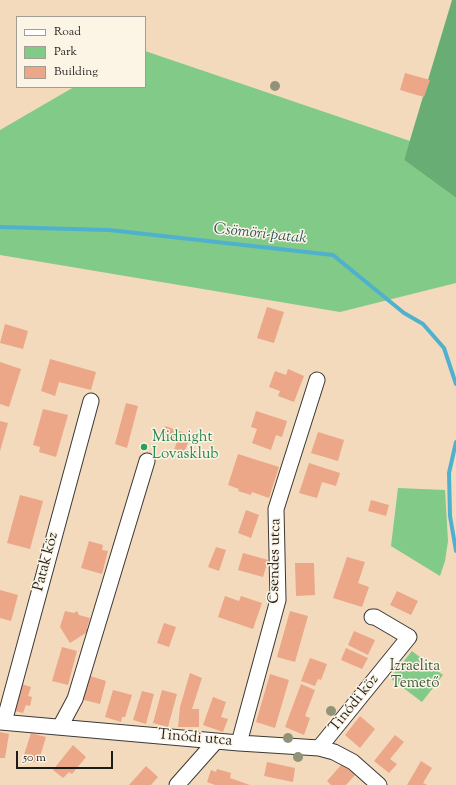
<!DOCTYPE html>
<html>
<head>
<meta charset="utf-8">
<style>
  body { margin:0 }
  #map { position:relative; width:456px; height:785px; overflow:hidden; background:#f3dabc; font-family:"Sorts Mill Goudy",serif }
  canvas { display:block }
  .legend { position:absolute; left:16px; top:16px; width:130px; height:72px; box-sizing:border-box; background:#fcf5e5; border:1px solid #a29e95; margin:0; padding:5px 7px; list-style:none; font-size:12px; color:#1c1c1c }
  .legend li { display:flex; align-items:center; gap:8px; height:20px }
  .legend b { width:20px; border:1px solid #a29e95 }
  .scale { position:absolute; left:16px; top:751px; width:97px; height:18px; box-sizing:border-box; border:2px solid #1c1c1c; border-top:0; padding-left:5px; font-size:12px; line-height:14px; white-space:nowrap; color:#1c1c1c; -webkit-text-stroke:3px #fcf5e5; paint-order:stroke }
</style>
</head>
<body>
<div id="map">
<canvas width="456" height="785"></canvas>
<ul class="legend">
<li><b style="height:5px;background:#fff"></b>Road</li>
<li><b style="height:11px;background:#81ca87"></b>Park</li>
<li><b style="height:11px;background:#eca688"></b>Building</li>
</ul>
<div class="scale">50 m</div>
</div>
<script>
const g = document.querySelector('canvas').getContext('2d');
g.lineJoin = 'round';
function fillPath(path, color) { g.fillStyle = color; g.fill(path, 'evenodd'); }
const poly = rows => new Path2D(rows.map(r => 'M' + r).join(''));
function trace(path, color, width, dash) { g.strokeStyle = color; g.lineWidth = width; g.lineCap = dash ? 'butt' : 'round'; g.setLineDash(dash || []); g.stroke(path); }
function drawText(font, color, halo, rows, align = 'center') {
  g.font = font + ' "Sorts Mill Goudy",serif'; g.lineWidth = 3; g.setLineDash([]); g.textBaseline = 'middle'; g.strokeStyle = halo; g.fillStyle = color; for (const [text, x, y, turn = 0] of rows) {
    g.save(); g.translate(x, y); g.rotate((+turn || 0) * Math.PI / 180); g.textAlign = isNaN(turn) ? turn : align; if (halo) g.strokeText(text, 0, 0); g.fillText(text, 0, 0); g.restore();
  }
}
const green = poly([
  [145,51,410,141,404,160,456,198,456,283,340,312,0,255,0,130,74,87,145,87],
  [398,488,445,490,448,541,445,561,440,576,391,546],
  [412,651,443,675,422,702,390,678]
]);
const forest = poly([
  [452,0,456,0,456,198,404,160]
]);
const stream = poly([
  [0,227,109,230,333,255,404,313,423,324,444,348,456,384],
  [456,442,449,473,450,516,456,551]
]);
const building = poly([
  [405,73,430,80,424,97,400,90],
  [267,307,284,312,274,343,257,338],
  [5,324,28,331,23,349,0,343],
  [50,359,96,372,91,390,59,382,55,396,41,391],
  [0,362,21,369,9,407,0,404],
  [288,369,304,376,294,402,278,396,280,391,269,387,275,371,286,375],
  [126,403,138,406,127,448,115,444],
  [43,409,68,415,56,457,39,452,40,447,33,445],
  [256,411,287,421,282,437,276,435,271,450,252,443,257,429,251,427],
  [0,421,8,423,0,451],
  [165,426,191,435,184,453,174,450,177,442,161,436],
  [318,432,344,440,338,461,311,453],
  [238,454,279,467,269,498,252,492,251,495,238,491,239,489,228,485],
  [309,463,340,473,336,486,322,482,317,498,299,493],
  [20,495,43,501,30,549,7,543],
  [371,500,389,505,386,516,368,511],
  [246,510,259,515,251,538,238,533],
  [89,541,103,545,102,550,108,551,102,574,81,568],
  [216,547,226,550,219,571,208,567],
  [243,553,268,560,263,577,238,570],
  [347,557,365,562,358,583,369,587,362,607,333,598],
  [295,563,314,563,315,595,296,596],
  [0,590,18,595,11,621,0,618],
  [397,591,418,601,411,615,390,605],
  [225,596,239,601,241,596,262,603,253,629,218,617],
  [65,611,74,613,77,611,79,615,90,618,87,628,89,631,70,643,60,627],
  [290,611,308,616,295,662,277,657],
  [164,623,176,627,169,647,157,643],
  [354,631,375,640,368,655,348,645],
  [62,647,77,651,68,685,52,681],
  [346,648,368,658,362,669,341,660],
  [310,658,327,664,321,680,318,679,315,686,301,681],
  [190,673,202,678,192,709,199,709,199,727,178,727,180,707],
  [270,674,289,680,275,728,256,722],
  [87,675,106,681,100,704,80,699],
  [19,683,31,687,28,696,32,697,30,706,26,705,23,713,11,710],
  [301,684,315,690,305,716,310,718,304,735,285,727],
  [113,690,132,695,125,717,122,717,121,722,105,717],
  [162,690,177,694,168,727,153,723],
  [142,691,154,694,146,724,133,720],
  [213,697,226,702,221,717,228,719,223,732,203,725],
  [360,716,375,729,360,748,345,735],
  [0,732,9,734,5,758,0,758],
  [31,733,46,737,38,763,23,758],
  [395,735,404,742,390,759,397,764,389,773,374,761],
  [73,745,86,757,72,774,69,772,63,778,53,770],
  [421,761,432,768,423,783,427,785,407,785],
  [267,762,295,768,293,782,264,776],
  [342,764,355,775,346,785,331,785,327,781],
  [146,766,158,777,151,785,129,785],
  [217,769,231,773,230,778,250,785,215,785,207,782,211,770,216,772]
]);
const minor = poly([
  [0,722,239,743,319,748,334,752,353,762,379,785],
  [4,722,91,401],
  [60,727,75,699,147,461],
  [239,743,278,600,276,509,317,380],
  [319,748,409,637,375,617,372,617],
  [177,785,216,741]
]);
const trees = [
  [275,86],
  [331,711],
  [288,738],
  [298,757]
];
const markers = [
  [144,447,4,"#2e9e5b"]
];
const leisureNames = [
  ["Midnight",152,438],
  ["Lovasklub",152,455]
];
const streetNames = [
  ["Csendes utca",276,561,-89],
  ["Patak köz",47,562,-75],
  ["Tinódi köz",355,704,-51],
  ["Tinódi utca",195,739,5]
];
const parkNames = [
  ["Izraelita",415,667],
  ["Temető",415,684]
];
const waterNames = [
  ["Csömöri-patak",260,235,6]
];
fillPath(green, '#81ca87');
fillPath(forest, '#68ae74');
trace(stream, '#4fb1ce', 4);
fillPath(building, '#eca688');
trace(minor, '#3c3834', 17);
trace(minor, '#fff', 15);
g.fillStyle = '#909378';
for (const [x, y] of trees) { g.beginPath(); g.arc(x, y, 5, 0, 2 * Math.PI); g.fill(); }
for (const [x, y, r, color] of markers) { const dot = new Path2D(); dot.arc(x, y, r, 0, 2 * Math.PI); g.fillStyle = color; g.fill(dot); trace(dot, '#fcf5e5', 1.5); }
drawText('15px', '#27864d', '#fcf5e5', leisureNames, 'left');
drawText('15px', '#1c1c1c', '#fcf5e5', streetNames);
drawText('15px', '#3f5941', '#fcf5e5', parkNames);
drawText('italic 16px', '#305863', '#fcf5e5', waterNames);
</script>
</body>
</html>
